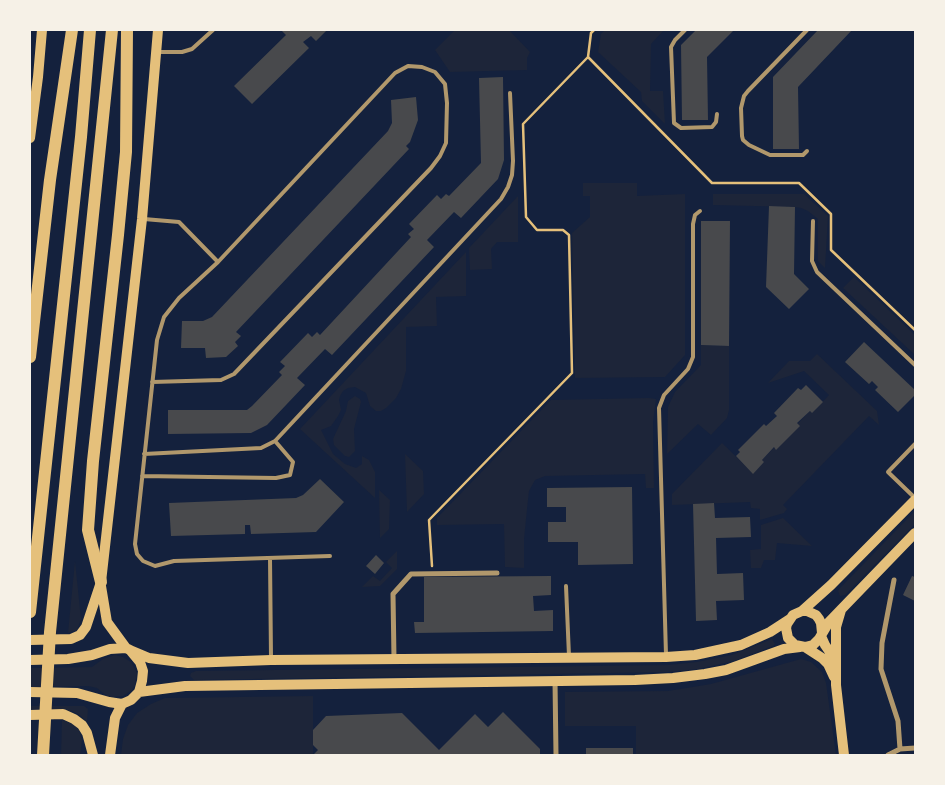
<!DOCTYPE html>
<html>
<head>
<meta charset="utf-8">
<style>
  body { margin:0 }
  #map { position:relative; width:945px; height:785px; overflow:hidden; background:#14213d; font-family:"Roboto Serif",serif }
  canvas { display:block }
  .frame { position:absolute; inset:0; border:31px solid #f6f1e7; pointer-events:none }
</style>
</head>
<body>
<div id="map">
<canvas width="945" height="785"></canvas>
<div class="frame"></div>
</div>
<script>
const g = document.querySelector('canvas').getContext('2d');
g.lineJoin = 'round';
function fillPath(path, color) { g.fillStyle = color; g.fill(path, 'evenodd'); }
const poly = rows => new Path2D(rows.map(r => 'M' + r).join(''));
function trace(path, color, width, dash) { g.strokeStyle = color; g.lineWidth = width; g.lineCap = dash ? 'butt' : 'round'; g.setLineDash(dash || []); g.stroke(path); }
const green = poly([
  [455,30,509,30,530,52,527,58,527,70,450,72,435,50],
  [605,30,664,30,651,44,650,91,663,91,665,124,642,101,641,92,598,52,601,34],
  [583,183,637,183,637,196,685,194,685,355,665,377,575,378,572,233,590,217,590,196,583,196],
  [713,194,804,194,828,216,825,268,818,261,818,219,808,211,801,208,795,207,713,205],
  [518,196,518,242,497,242,491,249,492,269,470,270,469,248],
  [466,252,466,296,436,297,437,326,406,327,406,371,401,389,396,398,386,408,381,411,376,411,370,406,366,393,355,387,348,388,343,391,340,396,339,400,341,410,338,416,331,426,321,430,333,454,345,464,356,468,362,464,362,456,369,460,375,472,375,498,300,429],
  [854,277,915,335,915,355,843,288],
  [701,345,729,346,729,410,727,418,711,435,698,424,667,454,668,407,675,392,701,365],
  [817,354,877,411,879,425,869,416,783,505,787,509,784,513,760,520,760,509,751,508,750,502,672,505,672,494,722,443,753,473,764,462,762,460,810,411,812,413,829,395,804,371,768,383,789,361,810,361],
  [355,396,360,399,361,402,354,429,355,451,349,457,345,456,334,445,333,439,346,411,348,401],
  [649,398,656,399,653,422,654,488,646,488,645,474,545,476,535,480,529,491,527,509,524,539,524,568,505,567,504,524,437,525,437,518,551,400],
  [405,454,423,471,424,494,407,512],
  [379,490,390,500,389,529,380,538],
  [915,511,915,524,845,595,840,596,838,591,840,588],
  [783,518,812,546,777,543,775,560,764,560,761,568,751,568,750,550,761,549,761,525],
  [397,551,397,569,380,586,362,587,373,576,380,581,392,568,386,562],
  [75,561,81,619,77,630,68,633],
  [772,639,775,644,773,646,734,661,698,669,668,672,194,680,190,676,191,673,196,671,668,665,697,662,732,655],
  [115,655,123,657,131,662,137,673,135,685,132,690,123,696,112,697,107,696,97,688,88,686,30,687,30,668,92,667,103,659],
  [801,659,811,662,822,672,826,683,836,755,636,755,636,726,565,726,565,692,668,691,711,684],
  [313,696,313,755,121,755,123,739,128,725,137,713,151,704,165,698],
  [30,706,84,706,88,709,87,722,81,716,72,711,30,710],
  [62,720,73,724,79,730,82,740,80,755,61,755]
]);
const building = poly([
  [281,30,327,30,316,41,311,36,303,42,309,48,252,104,234,86,286,35],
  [696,30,734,30,707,57,708,120,682,120,681,45],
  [818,30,852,30,798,87,799,149,773,149,773,77],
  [503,77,504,160,498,179,461,218,454,212,427,240,434,247,332,355,325,349,297,378,305,385,267,425,251,433,168,434,168,410,247,410,252,406,282,375,279,372,285,366,280,362,308,333,312,337,317,332,320,335,411,237,408,234,414,229,409,224,437,195,441,199,446,194,449,196,481,163,479,78],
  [416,97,418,120,410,142,406,146,409,149,236,332,241,336,235,342,238,346,226,357,206,358,205,348,181,348,182,321,203,321,212,317,388,131,392,123,391,100],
  [769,206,795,207,794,274,809,289,789,309,766,287],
  [701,221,730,221,729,346,701,345],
  [864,342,915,390,915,395,898,412,875,390,878,387,872,381,869,384,845,362],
  [806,385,823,402,812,413,810,411,797,423,800,426,776,450,774,447,762,460,764,462,753,474,736,456,740,452,738,450,764,424,766,426,777,416,774,413,798,388,801,390],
  [320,479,344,502,316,532,251,534,250,525,245,525,245,534,171,536,169,503,296,498,303,495],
  [632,487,633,564,578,565,578,542,548,542,548,522,566,522,566,507,547,507,547,488],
  [714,503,715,518,750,517,751,537,716,538,717,574,743,573,744,600,716,601,717,620,696,621,693,504],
  [376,555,384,563,375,574,366,566],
  [551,576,551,595,533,596,534,611,553,610,553,631,415,633,414,622,424,622,424,577],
  [912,576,915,577,915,601,903,595],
  [503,712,540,749,540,755,313,755,318,750,313,745,313,730,326,716,402,713,439,750,475,714,488,727],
  [586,748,633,748,633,755,586,755]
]);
const path = poly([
  [594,30,591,33,588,57,712,183,799,183,831,214,831,250,915,330],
  [432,566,429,520,572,373,569,235,563,230,537,230,526,217,523,124,588,57]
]);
const service = poly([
  [685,30,675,40,671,47,674,123,681,128,712,127,716,122,717,114],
  [157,52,182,52,192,49,213,30],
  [807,151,803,155,770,155,749,145,743,140,742,136,741,108,744,96,748,91,807,30],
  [144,219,179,222,218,262,179,298,164,317,157,340,135,544,137,554,143,561,155,566,174,561,330,556],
  [813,221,812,261,817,272,915,365],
  [152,382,221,380,234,374,431,168,440,156,446,143,447,103,445,84,435,72,422,67,408,66,395,73,218,262],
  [915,444,888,472,915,498],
  [144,454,261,448,275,441,501,199,508,187,512,175,513,161,510,93],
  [142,476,276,478,290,475,293,462,275,441],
  [270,558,271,658],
  [566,586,569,656],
  [666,655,659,408,664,395,688,369,693,357,693,224,695,215,700,211]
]);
const minor = poly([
  [894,580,882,643,881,669,898,721,900,749],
  [394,659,393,594,411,574,497,573],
  [555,681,556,755],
  [888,755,900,749,915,748]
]);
const secondary = poly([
  [30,138,38,77,42,30],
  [841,610,836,627,836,685,844,755],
  [802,611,831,585,915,500],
  [822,633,821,623,819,619,816,615,807,611,802,611,793,615,787,624,786,628,788,638,795,645,805,647,813,645,819,639,829,622,915,533],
  [821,636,825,645,836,661],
  [30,640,71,639,80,635,86,627,101,582,142,219,158,30],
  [805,647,822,658,828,664,834,677],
  [130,650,149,658,188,663,271,660,666,657,695,655,741,645,770,632,790,619],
  [30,660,68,659,92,655,110,649,126,648],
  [30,692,77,693,109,702,122,704,131,700,139,692,142,681,143,671,140,662,130,650,126,648,107,622,101,586],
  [139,692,185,686,635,680,673,678,705,674,726,670,784,649,800,647],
  [30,715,63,714,74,719,82,725,87,733,93,755],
  [110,755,115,718,122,704]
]);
const primary = poly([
  [30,357,50,180,72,30],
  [101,582,88,530,93,461,118,235,126,152,127,30],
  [30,612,81,137,90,30],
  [43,755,50,632,112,30]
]);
fillPath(green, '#1d2539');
fillPath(building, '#48494c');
trace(path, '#e5c07b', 2.5);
trace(service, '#b1986c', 4);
trace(minor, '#b1986c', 5);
trace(secondary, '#e5c07b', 10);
trace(primary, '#e5c07b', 12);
</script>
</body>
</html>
